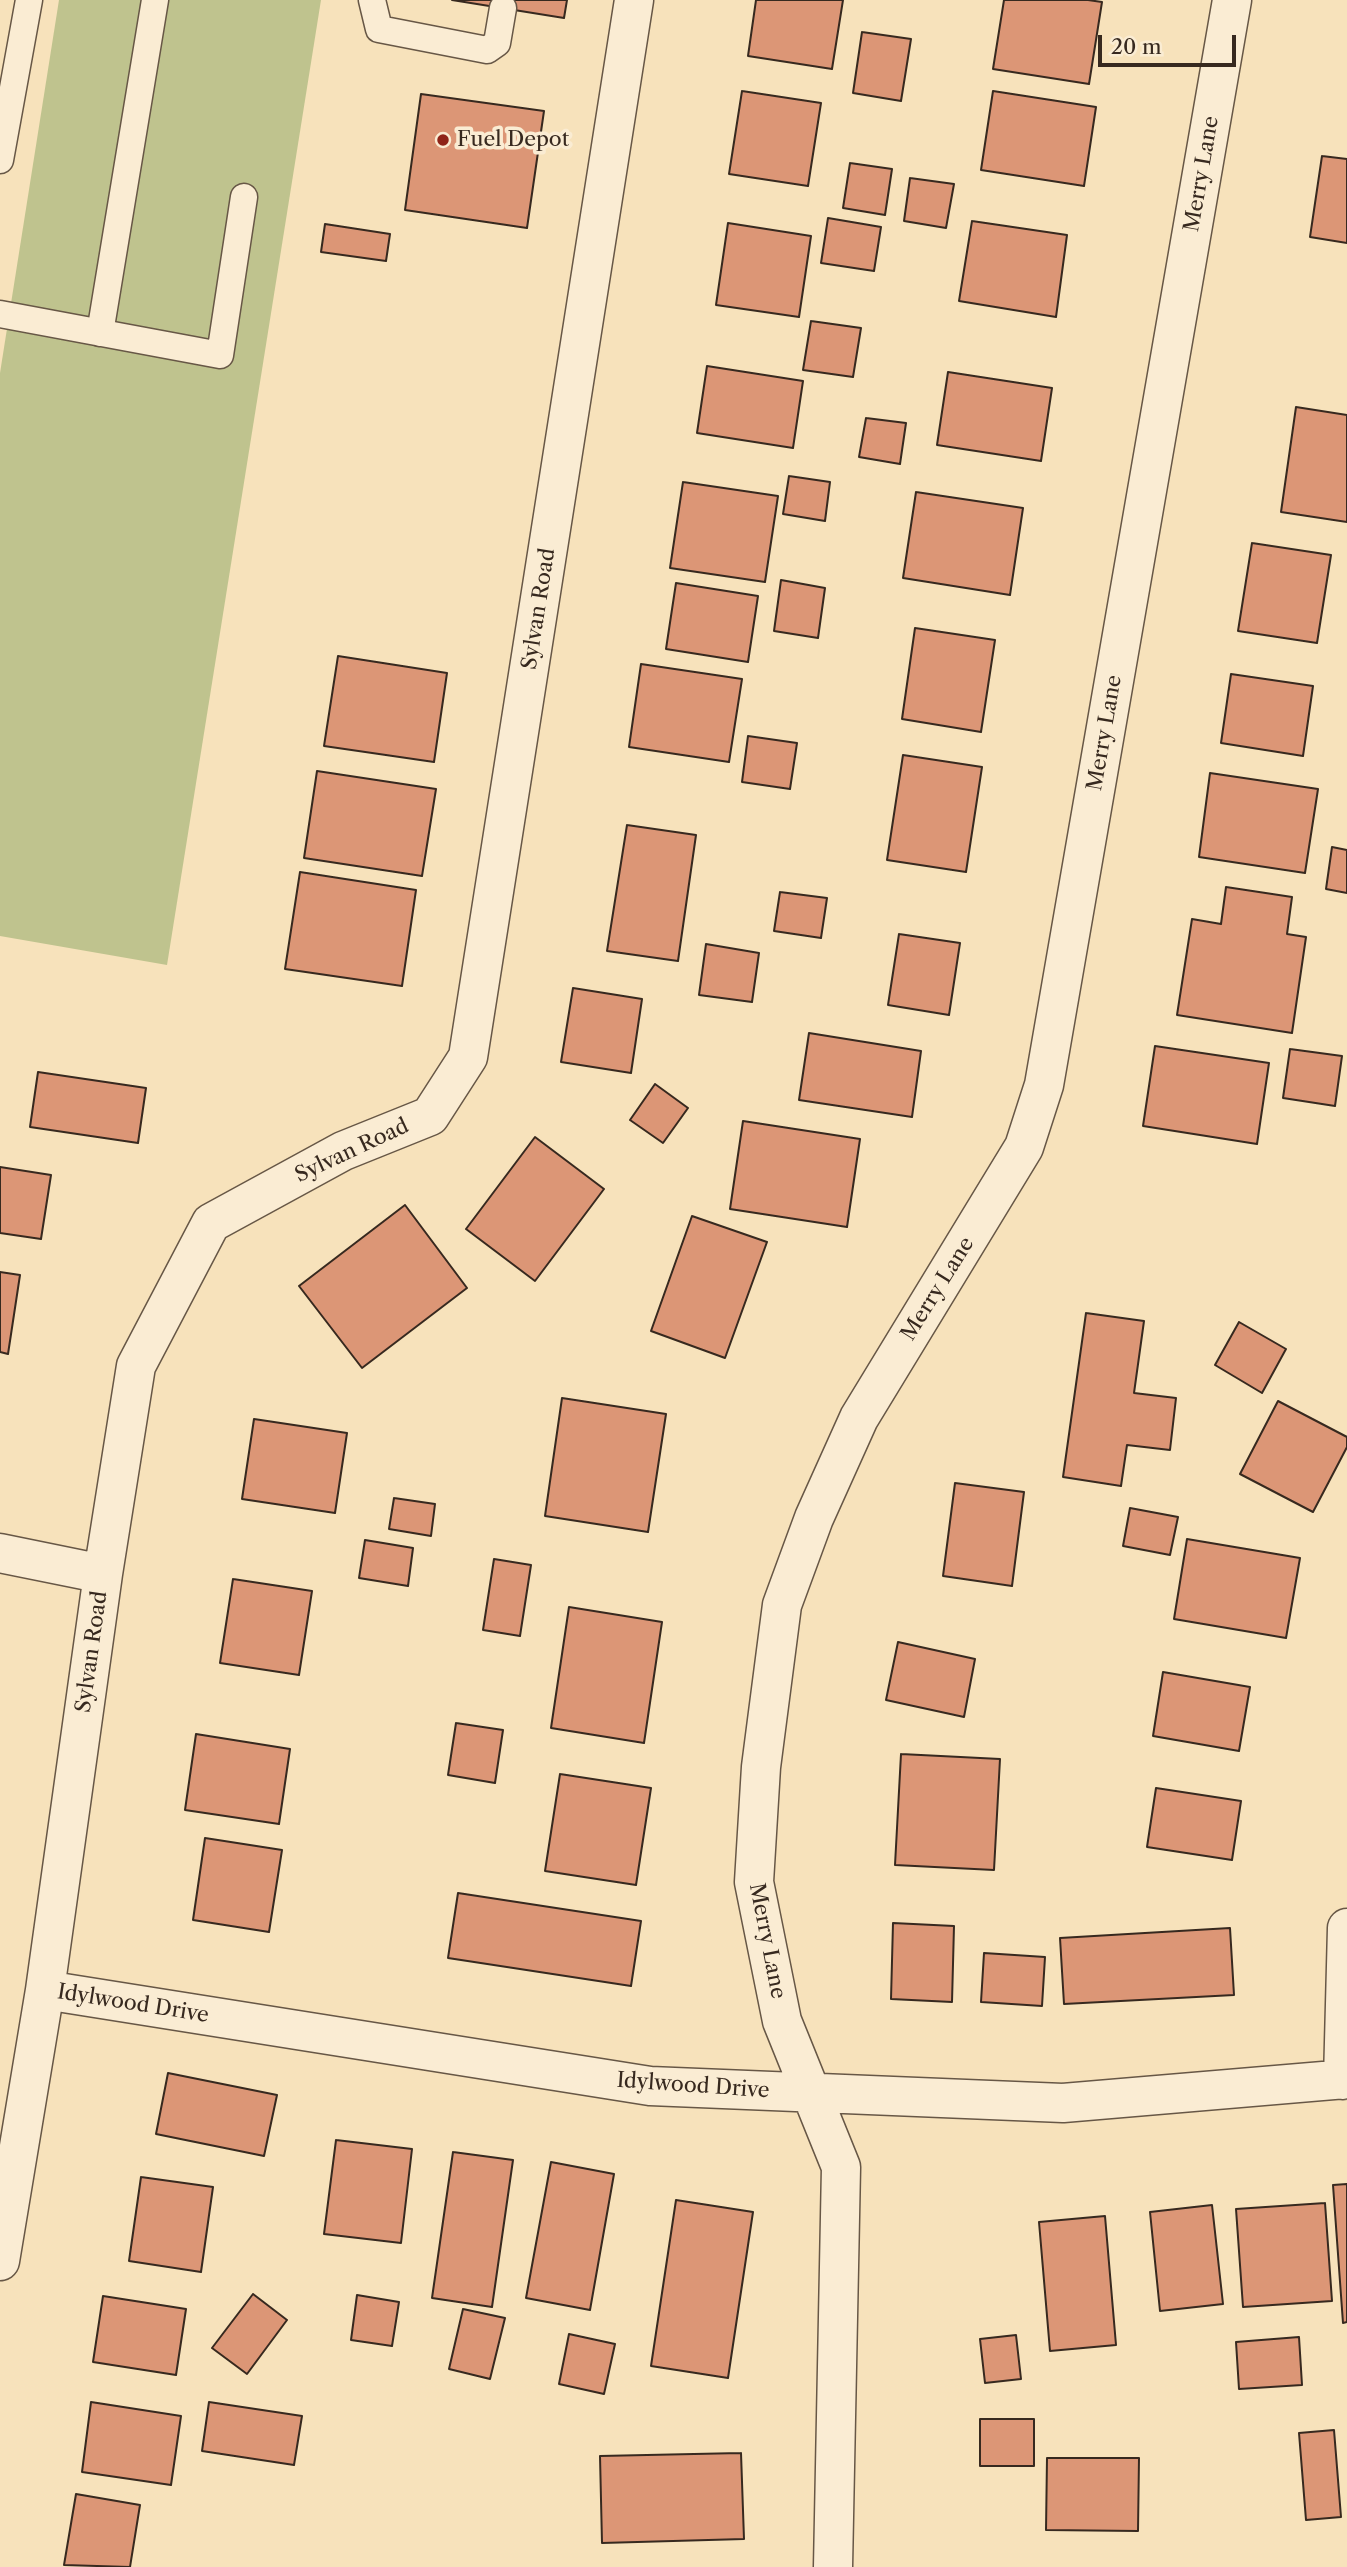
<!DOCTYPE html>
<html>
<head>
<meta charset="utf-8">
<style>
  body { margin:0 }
  #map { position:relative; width:1347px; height:2567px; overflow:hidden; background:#f7e2bb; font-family:"Libre Caslon Text",serif }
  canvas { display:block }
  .scale { position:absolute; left:1098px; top:35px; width:138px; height:32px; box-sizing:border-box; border:4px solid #37291f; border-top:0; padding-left:9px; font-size:21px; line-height:24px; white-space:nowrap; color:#37291f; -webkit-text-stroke:5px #faecd3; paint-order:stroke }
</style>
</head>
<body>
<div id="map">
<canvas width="1347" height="2567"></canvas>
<div class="scale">20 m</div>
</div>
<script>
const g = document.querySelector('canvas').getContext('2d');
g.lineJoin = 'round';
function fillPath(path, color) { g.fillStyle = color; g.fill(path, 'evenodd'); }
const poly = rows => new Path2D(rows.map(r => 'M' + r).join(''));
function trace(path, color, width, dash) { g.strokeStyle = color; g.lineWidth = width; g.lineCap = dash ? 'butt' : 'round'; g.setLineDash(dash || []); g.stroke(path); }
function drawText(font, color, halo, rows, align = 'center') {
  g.font = font + ' "Libre Caslon Text",serif'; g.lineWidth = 7; g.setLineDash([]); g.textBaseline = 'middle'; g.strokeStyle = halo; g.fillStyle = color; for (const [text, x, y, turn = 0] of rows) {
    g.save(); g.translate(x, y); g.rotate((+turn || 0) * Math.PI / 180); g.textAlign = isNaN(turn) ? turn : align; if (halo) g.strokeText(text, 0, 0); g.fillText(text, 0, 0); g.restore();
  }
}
const green = poly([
  [59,0,321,0,167,965,0,936,0,373]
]);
const building = poly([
  [452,0,567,0,564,18,452,0],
  [756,0,843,0,832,69,748,56,756,0],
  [1004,0,1088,0,1102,2,1089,84,993,69,1004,0],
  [862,32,911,39,901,101,853,93,862,32],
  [742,91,821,103,808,186,729,174,742,91],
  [993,91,1096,107,1084,186,981,170,993,91],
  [421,94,544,111,527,228,405,210,421,94],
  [1322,156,1347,159,1347,243,1310,237,1322,156],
  [850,163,892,169,885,215,843,208,850,163],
  [910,178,954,184,946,228,904,221,910,178],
  [828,218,881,227,874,271,821,263,828,218],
  [972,221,1067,235,1056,317,959,301,972,221],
  [728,223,811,236,799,317,716,305,728,223],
  [325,224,390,234,386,261,321,252,325,224],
  [811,321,861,328,853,377,803,370,811,321],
  [707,366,803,381,793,448,697,433,707,366],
  [948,372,1052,388,1041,461,937,445,948,372],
  [1296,407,1347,415,1347,522,1281,512,1296,407],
  [866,418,906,423,900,464,859,457,866,418],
  [789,476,830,482,825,521,783,514,789,476],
  [683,482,778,496,765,582,670,568,683,482],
  [916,492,1023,508,1010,595,903,578,916,492],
  [1252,543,1331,555,1317,643,1238,631,1252,543],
  [781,580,825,588,818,638,774,631,781,580],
  [676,583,758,596,748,662,666,649,676,583],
  [915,628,995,640,981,732,902,719,915,628],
  [338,656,447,673,434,762,324,746,338,656],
  [641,664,742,679,729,762,629,747,641,664],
  [1231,674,1313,686,1303,756,1221,743,1231,674],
  [748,736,797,743,790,789,742,782,748,736],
  [903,755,982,767,966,872,887,860,903,755],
  [317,771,436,789,422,876,304,858,317,771],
  [1210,773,1318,789,1305,873,1199,857,1210,773],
  [627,825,696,835,678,961,607,951,627,825],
  [1332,847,1347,850,1347,893,1326,889,1332,847],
  [300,872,416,890,402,986,285,969,300,872],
  [1226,887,1292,897,1287,934,1306,937,1292,1033,1177,1015,1192,919,1221,924,1226,887],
  [780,892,827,898,821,938,774,931,780,892],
  [899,934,960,943,949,1015,888,1005,899,934],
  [706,944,759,953,752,1002,699,995,706,944],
  [573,988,642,999,631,1073,561,1062,573,988],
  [809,1033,921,1051,912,1117,799,1100,809,1033],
  [1155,1046,1269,1063,1257,1144,1143,1126,1155,1046],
  [1290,1049,1342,1056,1335,1106,1283,1098,1290,1049],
  [38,1072,146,1088,138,1143,30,1127,38,1072],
  [655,1084,688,1108,663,1143,630,1120,655,1084],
  [743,1121,860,1139,847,1227,730,1209,743,1121],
  [535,1137,604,1189,535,1281,466,1229,535,1137],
  [0,1167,51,1175,41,1239,0,1233,0,1167],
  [405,1205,467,1288,362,1368,299,1286,405,1205],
  [692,1216,767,1242,725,1358,651,1331,692,1216],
  [0,1272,20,1275,8,1354,0,1352,0,1272],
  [1086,1313,1144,1321,1134,1393,1176,1398,1170,1450,1127,1445,1121,1486,1063,1477,1086,1313],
  [1239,1322,1286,1349,1262,1393,1215,1365,1239,1322],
  [562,1398,666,1414,648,1532,545,1516,562,1398],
  [1278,1401,1347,1437,1347,1447,1313,1512,1240,1474,1278,1401],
  [254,1419,347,1433,335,1513,242,1499,254,1419],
  [955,1483,1024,1492,1012,1586,943,1576,955,1483],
  [394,1498,435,1504,431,1536,389,1529,394,1498],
  [1130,1508,1178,1517,1170,1555,1123,1546,1130,1508],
  [1187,1539,1300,1558,1286,1638,1174,1619,1187,1539],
  [365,1540,413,1548,408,1586,359,1578,365,1540],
  [494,1559,531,1565,520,1636,483,1630,494,1559],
  [233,1579,312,1591,299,1675,220,1663,233,1579],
  [569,1607,662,1622,644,1743,551,1728,569,1607],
  [898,1642,975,1659,964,1717,886,1700,898,1642],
  [1163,1672,1250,1687,1239,1751,1153,1736,1163,1672],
  [456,1723,503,1730,495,1783,448,1775,456,1723],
  [196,1734,290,1749,279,1824,185,1810,196,1734],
  [901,1754,1000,1759,994,1870,895,1865,901,1754],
  [560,1774,651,1788,636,1885,545,1871,560,1774],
  [1156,1788,1241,1801,1232,1860,1147,1847,1156,1788],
  [205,1838,282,1850,269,1932,193,1920,205,1838],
  [458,1893,641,1921,631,1986,448,1958,458,1893],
  [893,1923,954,1926,952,2002,891,1999,893,1923],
  [1230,1928,1234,1995,1064,2004,1060,1938,1230,1928],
  [984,1953,1045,1957,1042,2006,981,2002,984,1953],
  [168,2073,277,2095,264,2156,156,2134,168,2073],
  [336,2140,412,2149,401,2243,324,2234,336,2140],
  [453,2152,513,2160,492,2307,432,2298,453,2152],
  [551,2162,614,2174,590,2310,526,2298,551,2162],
  [141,2177,213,2187,201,2272,129,2261,141,2177],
  [1347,2184,1347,2322,1343,2323,1333,2185,1347,2184],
  [676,2200,753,2212,728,2378,651,2366,676,2200],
  [1325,2203,1332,2301,1243,2307,1236,2209,1325,2203],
  [1212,2205,1223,2304,1160,2311,1150,2212,1212,2205],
  [1105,2216,1116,2345,1050,2351,1039,2222,1105,2216],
  [253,2294,287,2320,247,2374,212,2348,253,2294],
  [357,2295,399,2302,392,2346,351,2340,357,2295],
  [103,2296,186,2309,176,2375,93,2362,103,2296],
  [463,2309,505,2318,490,2379,449,2369,463,2309],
  [569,2334,615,2344,604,2394,559,2384,569,2334],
  [1016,2335,1021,2379,985,2383,980,2339,1016,2335],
  [1299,2337,1302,2385,1239,2389,1236,2342,1299,2337],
  [91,2402,181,2416,171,2485,82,2472,91,2402],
  [209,2402,302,2416,294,2465,202,2451,209,2402],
  [980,2419,1034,2419,1034,2466,980,2466,980,2419],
  [1334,2430,1341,2517,1306,2520,1299,2433,1334,2430],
  [741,2453,744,2539,602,2543,600,2456,741,2453],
  [1047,2458,1139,2458,1138,2531,1046,2530,1047,2458],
  [76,2494,140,2505,130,2567,64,2565,76,2494]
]);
const lane = poly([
  [372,0,379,29,487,50,497,43,503,8],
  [0,160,29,0],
  [0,314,220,355,244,197],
  [100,333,155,0]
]);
const street = poly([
  [0,1553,103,1574],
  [45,1990,650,2086,1063,2103,1347,2079],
  [1343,2080,1347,1928],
  [0,2261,45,1990,103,1574,136,1366,211,1223,343,1151,430,1116,468,1057,634,0],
  [833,2567,841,2167,782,2021,754,1882,761,1767,782,1605,814,1518,859,1418,1024,1147,1044,1085,1232,0]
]);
const markers = [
  [443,140,7,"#8f2418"]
];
const poiNames = [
  ["Fuel Depot",457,140]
];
const streetNames = [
  ["Merry Lane",1202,174,-80],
  ["Sylvan Road",539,609,-81],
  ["Merry Lane",1105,733,-80],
  ["Sylvan Road",352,1151,-25],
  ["Merry Lane",938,1289,-58],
  ["Sylvan Road",92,1652,-82],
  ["Merry Lane",767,1941,79],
  ["Idylwood Drive",133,2004,9],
  ["Idylwood Drive",693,2086,4]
];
fillPath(green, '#bfc38e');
fillPath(building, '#dc9676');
trace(building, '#37291f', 2);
trace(lane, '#675746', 29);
trace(street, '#675746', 41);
trace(lane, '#faecd3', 26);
trace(street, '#faecd3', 38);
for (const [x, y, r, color] of markers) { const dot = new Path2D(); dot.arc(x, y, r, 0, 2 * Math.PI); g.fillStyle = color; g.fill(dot); trace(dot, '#faecd3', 2.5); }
drawText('21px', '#37291f', '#faecd3', poiNames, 'left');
drawText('21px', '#37291f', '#faecd3', streetNames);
</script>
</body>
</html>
